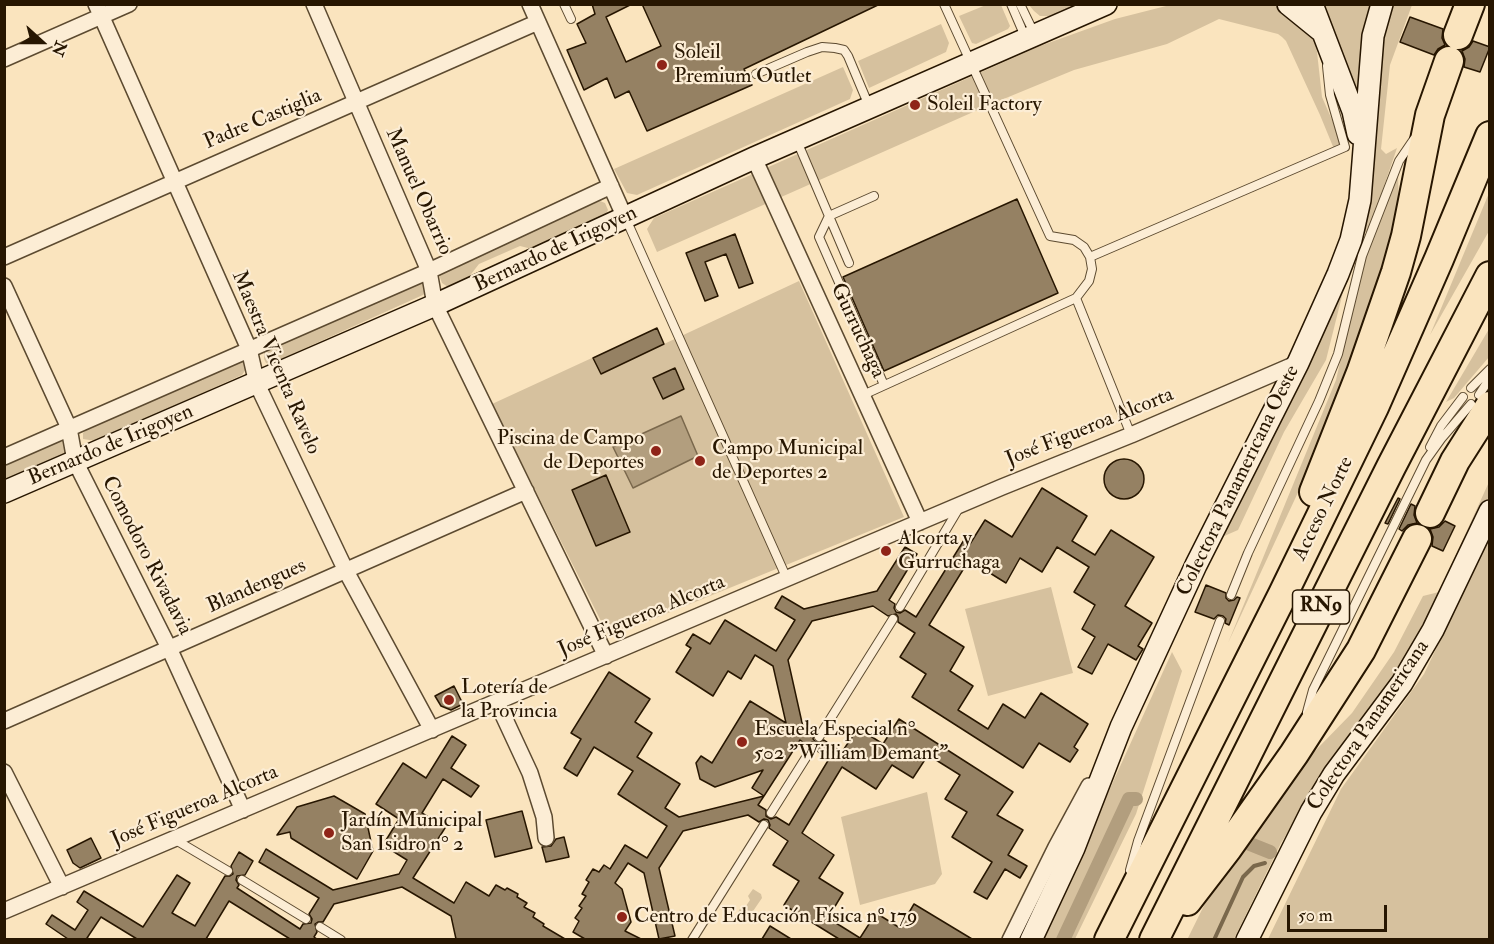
<!DOCTYPE html>
<html>
<head>
<meta charset="utf-8">
<style>
  body { margin:0 }
  #map { position:relative; width:1494px; height:944px; overflow:hidden; background:#fae4be; font-family:"IM FELL Double Pica",serif }
  canvas { display:block }
  .frame { position:absolute; inset:0; border:6px solid #271601; pointer-events:none }
  .north { position:absolute; left:12px; top:12px; width:60px; height:60px; -webkit-text-stroke:4px #fcedd5; paint-order:stroke; rotate:111deg; font-size:16px; font-weight:700; line-height:24px; text-align:center; color:#271601 }
  .north::after { content:''; display:block; margin:auto; width:21px; height:27px; background:#271601; clip-path:polygon(50% 0,100% 100%,50% 72%,0 100%) }
  .scale { position:absolute; left:1287px; top:905px; width:100px; height:27px; box-sizing:border-box; border:3px solid #271601; border-top:0; padding-left:8px; font-size:18px; line-height:21px; white-space:nowrap; color:#271601; -webkit-text-stroke:4px #fcedd5; paint-order:stroke }
</style>
</head>
<body>
<div id="map">
<canvas width="1494" height="944"></canvas>
<div class="frame"></div>
<div class="north">N</div>
<div class="scale">50 m</div>
</div>
<script>
const g = document.querySelector('canvas').getContext('2d');
g.lineJoin = 'round';
function fillPath(path, color) { g.fillStyle = color; g.fill(path, 'evenodd'); }
const poly = rows => new Path2D(rows.map(r => 'M' + r).join(''));
function trace(path, color, width, dash) { g.strokeStyle = color; g.lineWidth = width; g.lineCap = dash ? 'butt' : 'round'; g.setLineDash(dash || []); g.stroke(path); }
function drawText(font, color, halo, rows, align = 'center') {
  g.font = font + ' "IM FELL Double Pica",serif'; g.lineWidth = 4.5; g.setLineDash([]); g.textBaseline = 'middle'; g.strokeStyle = halo; g.fillStyle = color; for (const [text, x, y, turn = 0] of rows) {
    g.save(); g.translate(x, y); g.rotate((+turn || 0) * Math.PI / 180); g.textAlign = isNaN(turn) ? turn : align; if (halo) g.strokeText(text, 0, 0); g.fillText(text, 0, 0); g.restore();
  }
}
const green = poly([
  [1370,4,1361,43,1360,98,1322,5],
  [986,5,1001,5,1010,26,1008,29,976,44,972,43,959,16],
  [1029,5,1029,4,1078,5,1050,16,1040,16,1034,11],
  [1170,5,1274,5,1292,17,1308,30,1316,43,1322,97,1343,145,1334,149,1320,115,1286,41,1282,37,1278,34,1219,19,1167,44,1074,70,989,105,657,252,647,229,654,218,1040,46,1115,19],
  [1389,5,1412,5,1390,65,1381,149,1386,154,1397,148,1369,230,1360,236,1375,81],
  [941,24,949,43,946,52,869,88,858,61],
  [843,67,853,90,850,99,637,195,627,193,614,169],
  [1398,170,1399,217,1347,387,1228,643,1336,380,1363,261],
  [1489,193,1489,231,1430,335],
  [600,201,605,203,608,210,605,216,532,249,520,246,479,264,468,278,448,287,442,283,439,275,443,268],
  [1348,272,1326,360,1284,432,1238,530,1222,537],
  [799,281,904,517,609,637,492,404,657,328,664,344],
  [424,282,427,288,425,294,270,364,266,363,264,359,264,350],
  [1489,329,1489,357,1454,398,1446,402],
  [236,360,243,362,246,369,242,375,96,441,83,439,83,433,88,428],
  [57,442,63,442,68,445,64,455,5,481,4,465],
  [1489,482,1489,496,1422,635,1383,693,1322,776,1281,843,1234,939,1187,940,1221,871,1278,789,1352,713,1394,652,1423,596,1439,592],
  [1489,538,1489,939,1268,939,1341,789,1424,674],
  [1051,587,1073,673,988,696,965,609],
  [1172,652,1182,671,1136,814,1075,939,1039,940,1088,837],
  [927,792,942,874,935,884,860,905,841,817],
  [753,889,761,894,762,898,749,917,744,919,737,914,741,907,746,906,750,900,748,896]
]);
const water = poly([
  [681,416,698,456,633,488,613,447,681,416]
]);
const stream = poly([
  [1214,940,1243,877,1254,866,1265,863]
]);
const canal = poly([
  [1250,844,1270,852],
  [1063,940,1129,799,1136,799]
]);
const building = poly([
  [592,4,632,4,606,17,626,62,661,46,642,4,880,4,744,69,752,85,647,131,629,91,615,98,607,78,584,90,567,50,586,43,577,24,595,14,592,4],
  [1410,17,1443,29,1442,38,1445,45,1438,49,1434,55,1400,42,1410,17],
  [1473,41,1490,47,1480,72,1464,67,1465,59,1462,51,1469,47,1473,41],
  [1017,199,1058,293,884,371,843,277,1017,199],
  [735,234,753,283,739,288,726,254,705,262,718,296,705,301,686,253,735,234],
  [657,328,664,344,601,374,593,358,657,328],
  [675,368,684,389,663,399,653,378,675,368],
  '1104 479a20 20 0 1 1 40 0a20 20 0 1 1-40 0Z',
  [606,475,630,532,596,546,572,490,606,475],
  [1042,488,1087,516,1072,541,1095,555,1111,530,1154,557,1125,606,1152,623,1138,646,1143,649,1136,660,1108,644,1092,674,1078,667,1095,637,1082,629,1095,605,1074,592,1089,567,1057,547,1042,572,1020,558,1006,583,969,560,929,625,964,647,950,671,973,686,958,710,988,729,1003,704,1025,718,1041,693,1088,724,1074,747,1078,750,1070,762,1039,743,1023,768,912,697,926,674,900,657,915,633,898,622,898,617,896,614,888,616,873,606,812,621,788,660,803,727,814,734,813,739,816,742,824,740,842,752,858,728,883,744,899,719,1013,792,997,815,1023,830,1008,855,1027,866,1020,878,1005,869,987,899,974,892,992,862,952,837,967,812,945,799,960,775,928,755,913,778,892,765,876,789,842,767,802,833,834,855,819,878,843,893,828,918,860,938,876,913,900,928,914,904,972,939,839,939,784,905,799,881,773,865,788,841,769,828,770,825,768,820,764,819,759,822,748,815,683,831,659,868,675,936,659,939,644,873,628,863,615,883,622,889,631,922,625,931,641,939,585,939,573,932,579,921,575,918,582,908,579,906,586,896,582,894,589,882,586,880,593,869,599,872,604,865,610,869,625,845,647,858,667,826,618,794,633,771,594,747,577,776,564,768,581,739,571,733,609,672,650,699,635,722,652,733,637,757,680,784,665,808,679,817,764,796,758,805,766,810,766,816,771,819,776,817,789,825,829,759,817,751,818,748,816,743,812,742,807,745,800,740,764,796,752,788,763,770,715,787,700,779,696,763,701,756,712,763,750,701,786,723,773,666,755,655,741,679,728,671,713,696,676,672,691,648,686,645,693,634,710,644,725,620,776,651,795,620,775,608,782,596,804,609,877,591,905,547,917,554,889,600,895,604,894,608,896,612,900,613,905,610,916,617,964,540,970,544,985,520,1012,537,1042,488],
  [1398,498,1400,499,1388,524,1385,523,1398,498],
  [1411,504,1415,506,1414,515,1417,523,1408,525,1402,531,1399,529,1411,504],
  [1445,521,1455,526,1443,551,1432,546,1433,537,1430,529,1439,527,1445,521],
  [1206,585,1226,593,1226,598,1229,601,1234,600,1237,597,1240,598,1229,625,1225,623,1226,619,1223,616,1218,615,1214,619,1195,612,1206,585],
  [454,686,463,704,451,710,441,706,435,696,454,686],
  [452,736,466,745,451,768,479,786,471,797,443,779,422,813,445,828,413,878,454,903,466,882,489,896,496,885,505,890,507,888,518,894,517,897,527,903,524,907,535,913,533,917,544,924,543,926,565,939,456,939,451,916,402,887,334,904,323,922,318,922,315,924,317,932,314,937,317,939,290,939,229,901,206,939,137,939,101,917,87,938,89,939,68,939,46,924,52,915,75,930,88,910,77,902,84,891,143,927,177,875,190,883,172,913,195,926,225,876,230,876,233,874,231,866,239,852,253,861,245,875,237,876,236,880,239,885,237,888,300,929,303,924,311,923,312,919,309,914,319,898,259,862,266,849,333,890,399,874,407,860,383,845,399,819,376,804,403,763,426,778,452,736],
  [334,796,365,814,373,851,357,879,291,838,290,832,277,835,297,807,334,796],
  [522,811,532,848,495,857,486,820,522,811],
  [564,837,569,857,546,862,542,847,551,846,556,839,564,837],
  [91,838,101,858,80,868,73,863,67,850,91,838],
  [770,926,791,939,762,939,770,926]
]);
const lane = poly([
  [564,4,571,19],
  [944,4,1050,236,1074,240,1084,247,1090,257,1345,147,1330,95,1327,66],
  [1011,4,1026,39],
  [1020,4,1034,33],
  [756,74,807,52,822,47,835,48,844,50,848,56,869,106],
  [797,141,849,263],
  [874,196,829,216,819,237,884,385],
  [626,219,787,579],
  [1090,257,1092,269,1089,281,1076,298,1131,435],
  [1471,388,1490,369],
  [863,395,1076,298],
  [1479,395,1490,378],
  [1430,447,1441,426,1463,397],
  [1231,595,1248,553,1319,401,1338,354,1362,256,1399,161,1414,139],
  [900,607,959,508],
  [1307,712,1313,690,1426,460,1441,439,1471,404],
  [819,737,893,619],
  [771,813,812,748],
  [174,839,228,871],
  [1130,870,1138,841,1220,621],
  [242,880,306,919],
  [320,927,341,940],
  [692,940,764,825]
]);
const street = poly([
  [96,4,249,349,257,384,346,571,432,730],
  [314,4,429,271,435,305,606,656],
  [530,4,625,218],
  [4,59,129,4],
  [754,158,920,522],
  [4,257,538,22],
  [4,286,69,428,75,461,169,648,243,810],
  [4,457,429,271,611,186],
  [497,702,530,773,544,817,546,838],
  [4,721,526,491],
  [4,772,62,887],
  [4,911,1002,487,1131,435,1298,363],
  [1010,940,1056,847,1089,786]
]);
const secondary = poly([
  [1288,4,1320,30],
  [1312,4,1353,111,1358,134],
  [4,492,435,305,754,158,1106,4],
  [1031,940,1074,848,1121,727,1196,565,1298,363,1338,274,1351,240,1360,200,1373,36,1382,4],
  [1247,940,1311,812,1334,774,1402,683,1433,630,1490,511]
]);
const highway = poly([
  [1458,35,1470,4],
  [1314,492,1361,373,1396,272,1406,236,1430,115,1449,61],
  [1430,513,1455,461,1490,406],
  [1187,901,1227,849,1294,754,1361,650,1417,539],
  [1109,940,1283,594,1374,407,1439,259,1490,136],
  [1154,940,1391,467,1490,276]
]);
const markers = [
  [662,65,6,"#8f2418"],
  [915,105,6,"#8f2418"],
  [656,451,6,"#8f2418"],
  [700,461,6,"#8f2418"],
  [886,551,6,"#8f2418"],
  [449,700,6,"#8f2418"],
  [742,742,6,"#8f2418"],
  [329,833,6,"#8f2418"],
  [622,917,6,"#8f2418"]
];
const shields = [
  [1321,607,57]
];
const shieldNames = [
  ["RN9",1321,607]
];
const poiNames = [
  ["Soleil",674,53],
  ["Premium Outlet",674,77],
  ["Soleil Factory",927,105],
  ["Piscina de Campo",644,439,"right"],
  ["de Deportes",644,463,"right"],
  ["Campo Municipal",712,449],
  ["de Deportes 2",712,473],
  ["Alcorta y",898,539],
  ["Gurruchaga",898,563],
  ["Lotería de",461,688],
  ["la Provincia",461,712],
  ["Escuela Especial n°",754,730],
  ["502 \"William Demant\"",754,754],
  ["Jardín Municipal",341,821],
  ["San Isidro n° 2",341,845],
  ["Centro de Educación Física nº 179",634,917]
];
const streetNames = [
  ["Padre Castiglia",263,120,-23],
  ["Manuel Obarrio",418,192,66],
  ["Bernardo de Irigoyen",556,250,-25],
  ["Gurruchaga",857,331,65],
  ["Maestra Vicenta Ravelo",275,363,67],
  ["José Figueroa Alcorta",1090,428,-22],
  ["Bernardo de Irigoyen",111,446,-23],
  ["Colectora Panamericana Oeste",1239,481,-64],
  ["Acceso Norte",1324,509,-64],
  ["Comodoro Rivadavia",146,556,63],
  ["Blandengues",257,587,-24],
  ["José Figueroa Alcorta",642,617,-23],
  ["Colectora Panamericana",1369,726,-56],
  ["José Figueroa Alcorta",195,807,-23]
];
fillPath(green, '#d6c19e');
fillPath(water, '#b29e7e');
trace(water, '#7a684c', 1.5);
trace(stream, '#7a684c', 4);
trace(canal, '#b29e7e', 14);
fillPath(building, '#958163');
trace(building, '#271601', 1.5);
trace(lane, '#5c4a30', 10);
trace(street, '#5c4a30', 18);
trace(secondary, '#271601', 24);
trace(highway, '#271601', 32);
trace(lane, '#fcedd5', 8);
trace(street, '#fcedd5', 15);
trace(secondary, '#fcedd5', 21);
trace(highway, '#fae4be', 28);
for (const [x, y, r, color] of markers) { const dot = new Path2D(); dot.arc(x, y, r, 0, 2 * Math.PI); g.fillStyle = color; g.fill(dot); trace(dot, '#fcedd5', 2); }
for (const [x, y, w] of shields) { const box = new Path2D(); box.roundRect(x - w / 2, y - 17, w, 34, 4.5); g.fillStyle = '#fcedd5'; g.fill(box); trace(box, '#271601', 1.5); }
drawText('bold 20px', '#271601', null, shieldNames);
drawText('21px', '#271601', '#fcedd5', poiNames, 'left');
drawText('21px', '#271601', '#fcedd5', streetNames);
</script>
</body>
</html>
